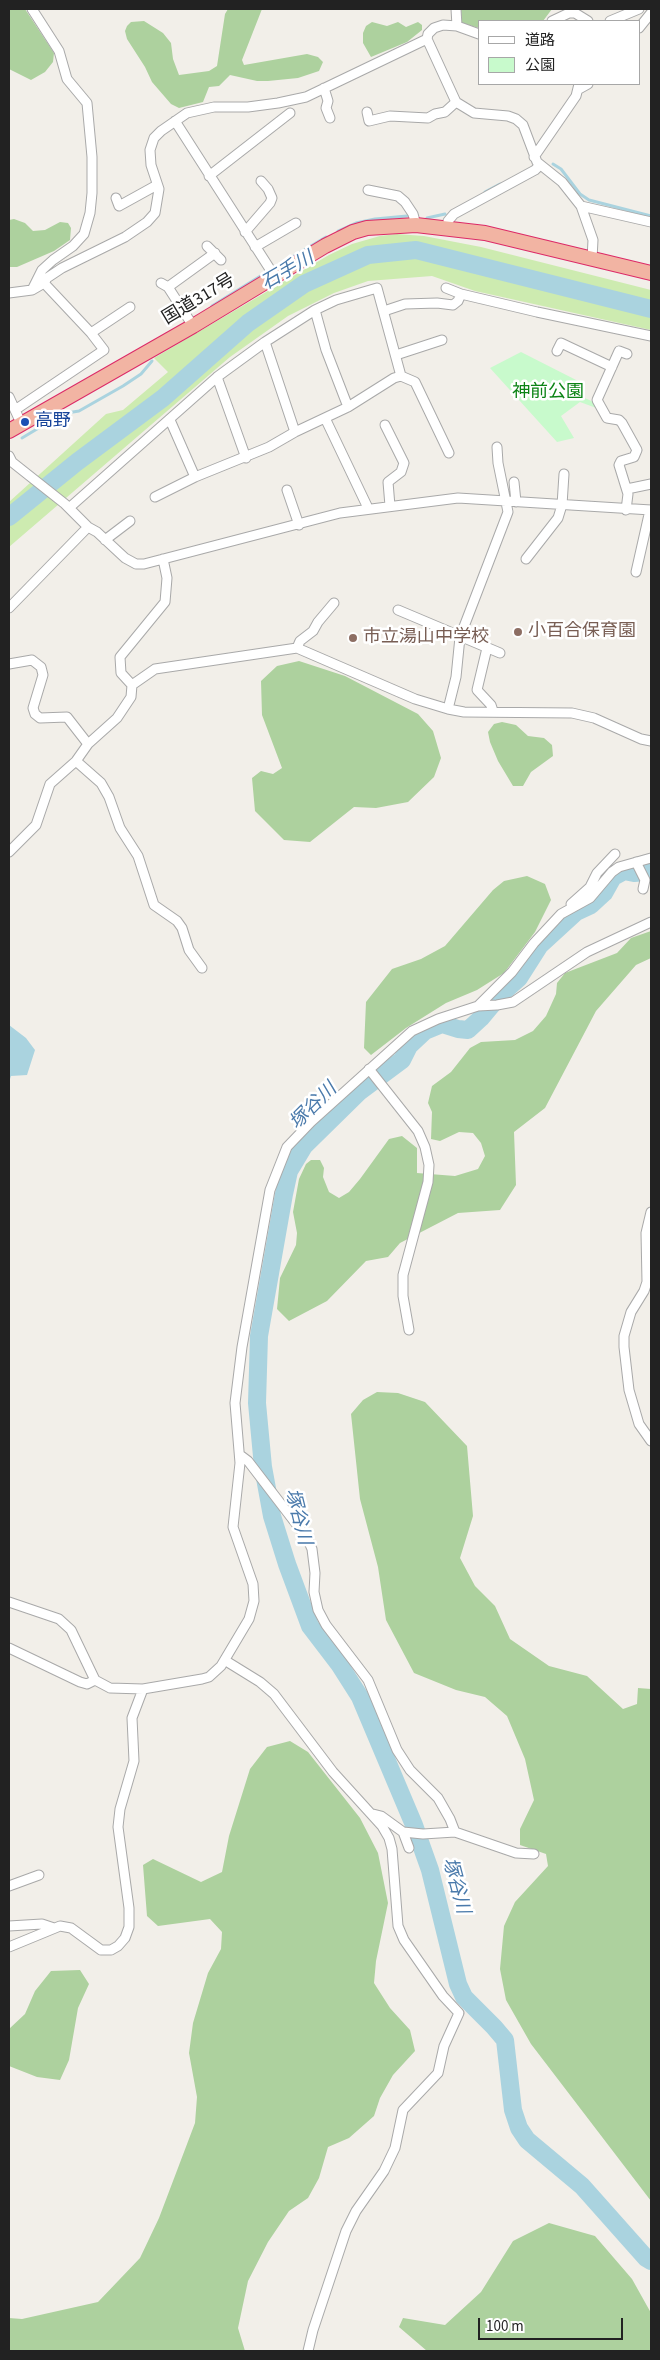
<!DOCTYPE html>
<html>
<head>
<meta charset="utf-8">
<style>
  body { margin:0 }
  #map { position:relative; width:660px; height:2360px; overflow:hidden; background:#f2efe9; font-family:"Source Sans 3","Noto Sans JP",sans-serif }
  canvas { display:block }
  .frame { position:absolute; inset:0; border:10px solid #222; pointer-events:none }
  .legend { position:absolute; left:478px; top:20px; width:162px; height:65px; box-sizing:border-box; background:#fff; border:1px solid #a7a7a7; margin:0; padding:6px 9px; list-style:none; font-size:15px; color:#222 }
  .legend li { display:flex; align-items:center; gap:10px; height:25px }
  .legend b { width:25px; border:1px solid #a7a7a7 }
  .scale { position:absolute; left:478px; top:2318px; width:145px; height:22px; box-sizing:border-box; border:2px solid #222; border-top:0; padding-left:6px; font-size:15px; line-height:18px; white-space:nowrap; color:#222; -webkit-text-stroke:4px #fff; paint-order:stroke }
</style>
</head>
<body>
<div id="map">
<canvas width="660" height="2360"></canvas>
<div class="frame"></div>
<ul class="legend">
<li><b style="height:6px;background:#fff"></b>道路</li>
<li><b style="height:14px;background:#c8facc"></b>公園</li>
</ul>
<div class="scale">100 m</div>
</div>
<script>
const g = document.querySelector('canvas').getContext('2d');
g.lineJoin = 'round';
function fillPath(path, color) { g.fillStyle = color; g.fill(path, 'evenodd'); }
const poly = rows => new Path2D(rows.map(r => 'M' + r).join(''));
function trace(path, color, width, dash) { g.strokeStyle = color; g.lineWidth = width; g.lineCap = dash ? 'butt' : 'round'; g.setLineDash(dash || []); g.stroke(path); }
function drawText(font, color, halo, rows, align = 'center') {
  g.font = font + ' "Source Sans 3","Noto Sans JP",sans-serif'; g.lineWidth = 5; g.setLineDash([]); g.textBaseline = 'middle'; g.strokeStyle = halo; g.fillStyle = color; for (const [text, x, y, turn = 0] of rows) {
    g.save(); g.translate(x, y); g.rotate((+turn || 0) * Math.PI / 180); g.textAlign = isNaN(turn) ? turn : align; if (halo) g.strokeText(text, 0, 0); g.fillText(text, 0, 0); g.restore();
  }
}
const grass = poly([
  [397,234,424,236,481,247,651,290,651,330,475,291,432,276,368,281,334,293,288,316,230,357,9,547,9,502,106,414,123,410,168,372,154,358,329,255,352,244,380,236]
]);
const forest = poly([
  [9,9,25,9,54,53,53,62,45,72,31,80,9,69],
  [228,9,262,9,242,60,244,65,307,54,318,57,323,62,319,71,298,78,268,81,257,81,230,75,219,86,209,87,203,102,179,108,171,104,152,82,145,67,127,39,125,31,127,26,131,22,144,21,163,33,171,43,173,59,179,75,209,71,217,66,225,14],
  [461,9,552,9,543,21,479,21,479,28,462,23],
  [372,22,387,26,398,22,406,27,418,22,422,25,422,30,407,42,371,57,363,43,363,33,366,26],
  [14,219,25,223,33,231,45,230,60,222,68,223,71,228,70,240,54,251,17,267,9,267,9,220],
  [299,661,345,676,418,714,433,731,441,758,434,777,408,802,376,808,354,807,310,842,284,840,255,811,252,778,261,771,273,774,282,768,262,715,261,681,277,666],
  [502,722,516,725,528,736,544,738,552,745,553,756,531,772,523,786,513,786,498,761,490,742,488,732,494,724],
  [527,876,545,884,551,900,535,932,504,973,477,990,446,1003,406,1028,371,1055,364,1048,366,1002,392,969,421,959,445,946,493,890,504,881],
  [651,931,651,958,636,965,596,1011,545,1108,514,1132,516,1185,500,1210,458,1213,400,1243,388,1257,366,1261,327,1301,289,1321,277,1309,280,1278,296,1245,297,1233,293,1212,299,1179,306,1164,311,1160,320,1160,324,1168,323,1177,329,1192,339,1198,349,1192,360,1179,389,1139,402,1136,417,1148,417,1173,455,1176,478,1169,485,1156,481,1143,473,1133,459,1132,440,1141,431,1139,432,1112,428,1103,432,1086,451,1072,470,1048,481,1042,515,1040,533,1031,546,1016,556,994,557,983,565,973,617,953,631,938],
  [377,1392,398,1393,425,1402,467,1446,473,1516,460,1558,475,1586,495,1606,510,1639,549,1666,587,1676,623,1709,637,1704,638,1688,651,1689,651,2201,531,2044,506,2000,500,1969,504,1926,515,1902,548,1866,546,1854,520,1845,520,1829,534,1800,525,1759,507,1716,485,1697,456,1690,414,1673,386,1620,378,1567,360,1499,351,1414,363,1400],
  [290,1741,308,1752,360,1818,378,1853,388,1903,376,1961,374,1983,390,2008,410,2030,415,2051,393,2075,380,2098,374,2116,349,2138,328,2147,319,2178,308,2198,289,2211,268,2242,248,2281,238,2328,245,2351,9,2351,9,2318,22,2319,98,2302,140,2258,159,2218,195,2123,197,2097,189,2053,193,2023,208,1973,221,1949,222,1932,210,1919,158,1926,147,1916,143,1865,153,1859,201,1882,222,1872,229,1836,250,1769,267,1747],
  [80,1970,89,1984,78,2008,69,2060,60,2080,37,2077,9,2066,9,2029,25,2014,35,1991,51,1971],
  [549,2223,595,2236,632,2279,651,2313,651,2351,427,2351,399,2327,403,2318,445,2325,481,2292,513,2241]
]);
const park = poly([
  [521,352,584,384,578,395,596,403,599,409,580,402,561,416,574,438,557,442,490,368]
]);
const water = poly([
  [9,1025,26,1038,35,1050,27,1075,11,1076,9,1082]
]);
const stream = poly([
  [553,164,561,169,580,194,589,200,651,216],
  [485,192,500,184],
  [427,218,445,214],
  [338,231,356,223,375,219,407,216],
  [274,268,326,237],
  [212,306,267,272],
  [67,413,79,411,123,386,141,374,152,361],
  [22,438,47,423]
]);
const river = poly([
  [9,517,77,462,163,398,248,323,304,284,368,255,416,250,651,309],
  [651,868,646,872,634,873,624,871,613,877,604,893,591,905,576,912,540,945,519,978,501,994,481,1018,468,1030,458,1029,442,1024,425,1031,409,1046,402,1060,359,1092,304,1146,289,1171,284,1194,259,1336,257,1403,263,1467,272,1516,287,1564,310,1626,339,1664,360,1697,414,1825,430,1870,458,1984,464,1997,494,2027,505,2040,513,2110,519,2128,527,2140,582,2186,646,2258,651,2261]
]);
const minor = poly([
  [32,9,59,51,67,79,87,103,92,157,92,193,90,213,84,234,73,246,53,260,42,270,32,290],
  [456,9,457,26],
  [552,21,569,13,575,13,588,21],
  [610,21,639,9],
  [639,28,651,13],
  [427,39,456,102,474,113,508,116,516,119,523,125,537,162,562,182,581,206,593,240,592,259],
  [324,88,328,101,326,108,330,118],
  [579,89,588,84],
  [367,112,369,121,390,116,428,118,435,114,445,112,456,102],
  [175,121,275,277],
  [534,157,576,96,579,84],
  [209,176,290,113],
  [368,190,398,196,405,202,413,214,416,225],
  [116,198,119,206,157,185],
  [581,206,651,222],
  [448,228,448,221,454,214,535,170,540,165],
  [245,232,270,203,272,198,268,189,261,181],
  [207,246,221,260],
  [255,247,296,223],
  [161,283,168,287,193,326],
  [168,287,215,253],
  [446,288,461,294,537,312,651,336],
  [9,293,32,290,44,283,47,278,62,268,125,237,147,222,155,213,159,189,151,165,150,150,154,138,161,131,187,113,214,107,248,107,278,103,306,97,427,39,428,34,434,28,443,25,457,26,479,34],
  [315,310,326,350,348,407],
  [384,311,405,304,437,303,453,305,458,301,461,294],
  [91,333,130,307],
  [265,342,295,432],
  [557,351,561,343,612,367],
  [396,355,442,340],
  [217,377,246,458],
  [9,397,21,423],
  [15,410,104,350,91,333,44,283],
  [325,418,368,508],
  [170,420,195,477],
  [385,425,404,463,401,472,388,482,390,506],
  [9,456,12,462,65,504,88,527,97,532,125,558,136,564,144,564,340,513,458,498,651,510],
  [514,482,516,502],
  [627,489,651,484],
  [287,490,299,525],
  [155,497,195,477,269,447,295,432,348,407,394,378,401,376,415,382,449,453],
  [69,508,217,377,265,342,315,310,336,300,377,288,401,376],
  [626,510,628,494,619,465,621,461,634,457,637,450,622,423,619,420,607,418,597,400,619,351,627,354],
  [105,540,130,521],
  [526,559,558,518,562,505,564,474],
  [636,572,650,510],
  [9,608,88,527],
  [398,610,500,653],
  [297,648,300,641,313,631,318,622,334,603],
  [487,648,477,690,491,705,493,711],
  [9,664,32,660,41,667,43,675,33,708,35,714,40,718,67,717,88,744],
  [132,685,121,673,120,657,165,602,167,578,163,559],
  [448,709,456,677,460,637,508,512,498,463,497,447],
  [76,761,101,783,109,797,120,828,138,856,154,905,177,921,182,928,189,950,202,968],
  [9,852,36,825,50,784,76,761,88,744,117,718,131,697,132,685,155,669,297,648,415,699,448,709,464,712,572,713,594,718,641,739,651,741],
  [636,862,645,880,643,889],
  [571,904,590,887,597,873,615,854],
  [478,1006,512,972,534,943,561,914,590,898,612,872,619,867,651,858],
  [369,1069,418,1131,425,1147,429,1165,428,1182,403,1275,403,1296,409,1330],
  [651,1212,646,1233,647,1282,644,1291,631,1312,624,1336,624,1347,629,1390,639,1424,651,1441],
  [240,1455,248,1461,307,1538,312,1549,315,1573,314,1592,318,1610,326,1625,368,1680,397,1750,410,1770,438,1798,450,1819,455,1832,516,1853,534,1854],
  [9,1602,59,1619,71,1630,95,1680,110,1688,143,1689,202,1679,209,1677,221,1666,249,1619,254,1601,253,1584,233,1527,240,1463,235,1403,242,1347,270,1190,287,1147,311,1122,412,1031,438,1019,478,1006,497,1005,513,1002,587,952,651,922],
  [9,1648,80,1682,87,1684,95,1680],
  [226,1661,260,1682,274,1694,333,1772,382,1826,389,1838,392,1849,398,1926,404,1940,443,1996,459,2013,444,2046,438,2073,403,2110,395,2148,384,2171,356,2211,346,2231,313,2330,308,2351],
  [373,1814,381,1816,403,1832,423,1834,455,1832],
  [403,1832,409,1848],
  [9,1886,39,1875],
  [9,1926,42,1924,54,1928],
  [9,1947,60,1926,71,1928,101,1950,111,1950,118,1946,125,1938,129,1927,129,1908,118,1827,120,1809,134,1761,132,1718,143,1689]
]);
const trunk = poly([
  [9,431,193,326,325,246,353,232,367,228,416,225,485,233,651,273]
]);
const markers = [
  [25,422,5,"#1a4fb4"],
  [518,632,5,"#8d6e63"],
  [353,638,5,"#8d6e63"]
];
const streetNames = [
  ["国道317号",199,300,-31]
];
const parkNames = [
  ["神前公園",548,393]
];
const transitNames = [
  ["高野",35,422]
];
const educationNames = [
  ["小百合保育園",528,632],
  ["市立湯山中学校",363,638]
];
const waterNames = [
  ["石手川",288,272,-30],
  ["塚谷川",314,1107,-45],
  ["塚谷川",297,1517,76],
  ["塚谷川",455,1886,75]
];
fillPath(grass, '#cdebb0');
fillPath(forest, '#add19e');
fillPath(park, '#c8facc');
fillPath(water, '#aad3df');
trace(stream, '#aad3df', 3);
trace(river, '#aad3df', 18);
trace(minor, '#a9a9a9', 11);
trace(trunk, '#dc2a67', 16);
trace(minor, '#fff', 9);
trace(trunk, '#f2b4a3', 14);
for (const [x, y, r, color] of markers) { const dot = new Path2D(); dot.arc(x, y, r, 0, 2 * Math.PI); g.fillStyle = color; g.fill(dot); trace(dot, '#fff', 2); }
drawText('18px', '#222', '#fff', streetNames);
drawText('18px', '#0c8416', '#fff', parkNames);
drawText('18px', '#164399', '#fff', transitNames, 'left');
drawText('18px', '#785e54', '#fff', educationNames, 'left');
drawText('italic 19px', '#4a7aab', '#fff', waterNames);
</script>
</body>
</html>
